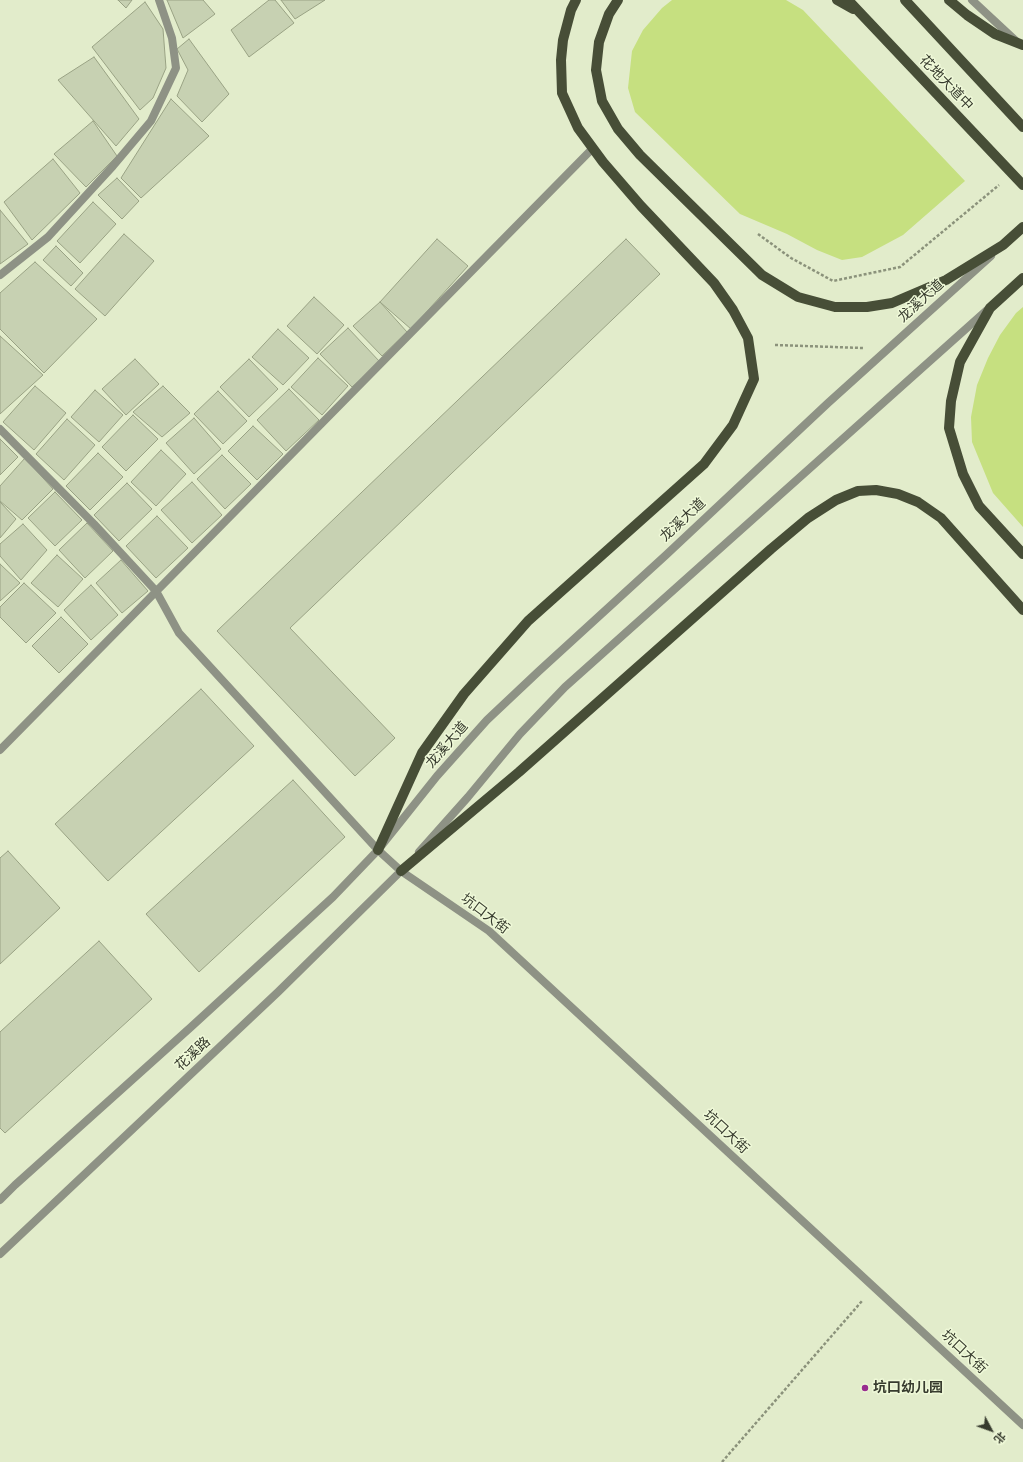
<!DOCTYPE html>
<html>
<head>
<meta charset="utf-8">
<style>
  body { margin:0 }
  #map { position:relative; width:1023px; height:1462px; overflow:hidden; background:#e2eccb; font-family:"IBM Plex Sans","Noto Sans SC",sans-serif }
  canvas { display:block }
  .north { position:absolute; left:971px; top:1410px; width:40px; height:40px; -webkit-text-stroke:3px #eff9d8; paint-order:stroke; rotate:131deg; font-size:11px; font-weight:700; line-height:16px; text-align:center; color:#373b2e }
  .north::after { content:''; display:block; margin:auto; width:14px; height:18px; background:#373b2e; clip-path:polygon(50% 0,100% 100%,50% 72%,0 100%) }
</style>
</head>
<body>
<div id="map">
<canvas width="1023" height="1462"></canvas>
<div class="north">北</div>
</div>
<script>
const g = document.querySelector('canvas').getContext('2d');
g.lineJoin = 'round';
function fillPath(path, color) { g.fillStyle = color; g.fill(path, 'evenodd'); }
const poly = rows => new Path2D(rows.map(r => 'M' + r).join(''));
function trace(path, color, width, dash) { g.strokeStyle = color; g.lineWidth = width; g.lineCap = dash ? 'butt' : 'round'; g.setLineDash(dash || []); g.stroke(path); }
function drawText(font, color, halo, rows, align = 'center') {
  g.font = font + ' "IBM Plex Sans","Noto Sans SC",sans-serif'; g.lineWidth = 3; g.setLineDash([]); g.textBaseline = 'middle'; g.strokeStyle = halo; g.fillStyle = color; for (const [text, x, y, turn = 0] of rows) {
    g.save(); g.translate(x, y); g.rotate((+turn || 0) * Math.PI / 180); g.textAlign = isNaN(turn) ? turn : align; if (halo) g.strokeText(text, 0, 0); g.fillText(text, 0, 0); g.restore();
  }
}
const green = poly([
  [672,0,786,0,803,10,965,181,903,235,862,257,842,260,817,250,787,234,740,214,635,112,628,88,632,51,643,30,662,8],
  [1023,307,1023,527,993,493,972,442,971,417,977,385,988,358,1000,335,1016,313]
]);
const building = poly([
  [118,0,132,0,126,8,118,0],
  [167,0,203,0,215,14,183,38,167,0],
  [269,0,275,0,294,23,249,57,231,30,269,0],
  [281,0,325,0,295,19,281,0],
  [145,2,163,29,166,68,153,98,140,110,92,47,145,2],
  [189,39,229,94,202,122,177,96,188,70,177,49,189,39],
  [94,57,139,119,116,146,58,80,94,57],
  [171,99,209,136,141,198,121,178,171,99],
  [93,121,117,156,86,187,54,154,93,121],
  [53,159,80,193,32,240,4,202,53,159],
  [117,178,139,201,122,219,98,195,117,178],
  [93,202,116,224,80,263,57,241,93,202],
  [0,210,28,244,0,264,0,210],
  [124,234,154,261,105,316,75,289,124,234],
  [437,239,468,266,411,329,380,302,437,239],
  [626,239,660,274,290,628,395,738,355,776,217,631,626,239],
  [56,246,83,273,71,286,43,260,56,246],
  [35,262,97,319,44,373,0,329,0,293,35,262],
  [314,297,344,325,317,354,287,326,314,297],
  [380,302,407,332,382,356,353,326,380,302],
  [348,328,380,362,352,387,320,354,348,328],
  [278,329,309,358,283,385,252,357,278,329],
  [0,336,43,375,0,414,0,336],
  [318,358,348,386,322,415,291,387,318,358],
  [135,359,159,384,126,415,102,389,135,359],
  [249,359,278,389,249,417,220,387,249,359],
  [35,386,66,413,34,450,3,422,35,386],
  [163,386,190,413,162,437,133,412,163,386],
  [289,389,319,420,286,451,257,420,289,389],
  [95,390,123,415,99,442,71,417,95,390],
  [218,391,247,421,223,444,194,414,218,391],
  [133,415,158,439,126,471,102,447,133,415],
  [194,418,221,449,194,474,166,443,194,418],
  [67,419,95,445,64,480,36,454,67,419],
  [253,426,283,454,257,480,228,451,253,426],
  [0,439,18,457,0,475,0,439],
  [161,450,186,474,156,506,131,482,161,450],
  [98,453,123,477,90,510,66,486,98,453],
  [222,455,251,484,225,509,197,479,222,455],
  [25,458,53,489,22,520,0,501,0,486,25,458],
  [192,482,222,515,192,543,161,510,192,482],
  [127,483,152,509,119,541,94,515,127,483],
  [55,492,82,520,55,546,28,518,55,492],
  [0,502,16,519,0,538,0,502],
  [157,516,188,548,156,578,126,546,157,516],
  [87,523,113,551,85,578,59,550,87,523],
  [23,524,47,550,21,580,0,556,0,544,23,524],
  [57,555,83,579,58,607,31,583,57,555],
  [121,560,148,591,122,613,96,583,121,560],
  [0,564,20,583,0,601,0,564],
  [24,583,56,613,26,643,0,617,0,607,24,583],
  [91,585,118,615,91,640,64,610,91,585],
  [61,617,88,644,59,673,32,646,61,617],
  [201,689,254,746,108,881,55,824,201,689],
  [293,780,345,837,199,972,146,914,293,780],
  [8,851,60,908,0,964,0,858,8,851],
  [99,941,152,999,5,1133,0,1128,0,1032,99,941]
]);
const path = poly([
  [758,234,791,258,833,281,900,267,999,185],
  [775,345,863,348],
  [722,1462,862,1301]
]);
const minor = poly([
  [0,275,48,237,113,166,151,121,176,68,172,38,159,0],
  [0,429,94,524,156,591,179,633,378,850,401,871,489,931,1023,1425],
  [0,750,593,148]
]);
const tertiary = poly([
  [972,0,1016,41],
  [419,852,468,797,520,734,565,687,987,310],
  [0,1200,15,1185,191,1027,333,897,378,850,437,776,487,720,539,671,666,555,828,403,991,256],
  [0,1254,278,992,404,868]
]);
const primary = poly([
  [618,0,609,14,599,42,596,70,602,101,618,129,640,155,762,275,798,297,835,307,867,307,892,303,946,280,1003,245,1023,227],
  [837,0,853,9],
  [848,0,1023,185],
  [905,0,1023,127],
  [949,0,967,15,995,34,1023,45],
  [1023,278,990,308,960,362,951,401,949,428,963,474,979,506,1023,554],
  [378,850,422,753,464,694,528,621,704,464,733,425,754,379,748,338,733,310,714,283,641,206,603,162,578,128,562,93,561,60,563,40,571,10,576,0],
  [401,871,519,772,771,549,808,518,836,500,858,491,876,490,898,494,918,502,941,518,1023,610]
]);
const markers = [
  [865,1388,4,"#982d8f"]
];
const streetNames = [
  ["花地大道中",946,83,46],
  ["龙溪大道",921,301,-42],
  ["龙溪大道",683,520,-43],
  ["龙溪大道",447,745,-49],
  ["坑口大街",485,914,37],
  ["花溪路",193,1054,-43],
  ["坑口大街",726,1132,43],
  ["坑口大街",964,1352,43]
];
const poiNames = [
  ["坑口幼儿园",873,1388]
];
fillPath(green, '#c6e080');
fillPath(building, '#c7d1b2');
trace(building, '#99a284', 1);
trace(path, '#8b927b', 2.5, [3, 2]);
trace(minor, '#8e9285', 8);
trace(tertiary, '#8e9285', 8);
trace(primary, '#474e37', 10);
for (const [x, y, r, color] of markers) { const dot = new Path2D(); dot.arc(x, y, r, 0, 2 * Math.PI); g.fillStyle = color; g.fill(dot); trace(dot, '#eff9d8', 1.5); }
drawText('14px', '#373b2e', '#eff9d8', streetNames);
drawText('bold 14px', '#373b2e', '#eff9d8', poiNames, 'left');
</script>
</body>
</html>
